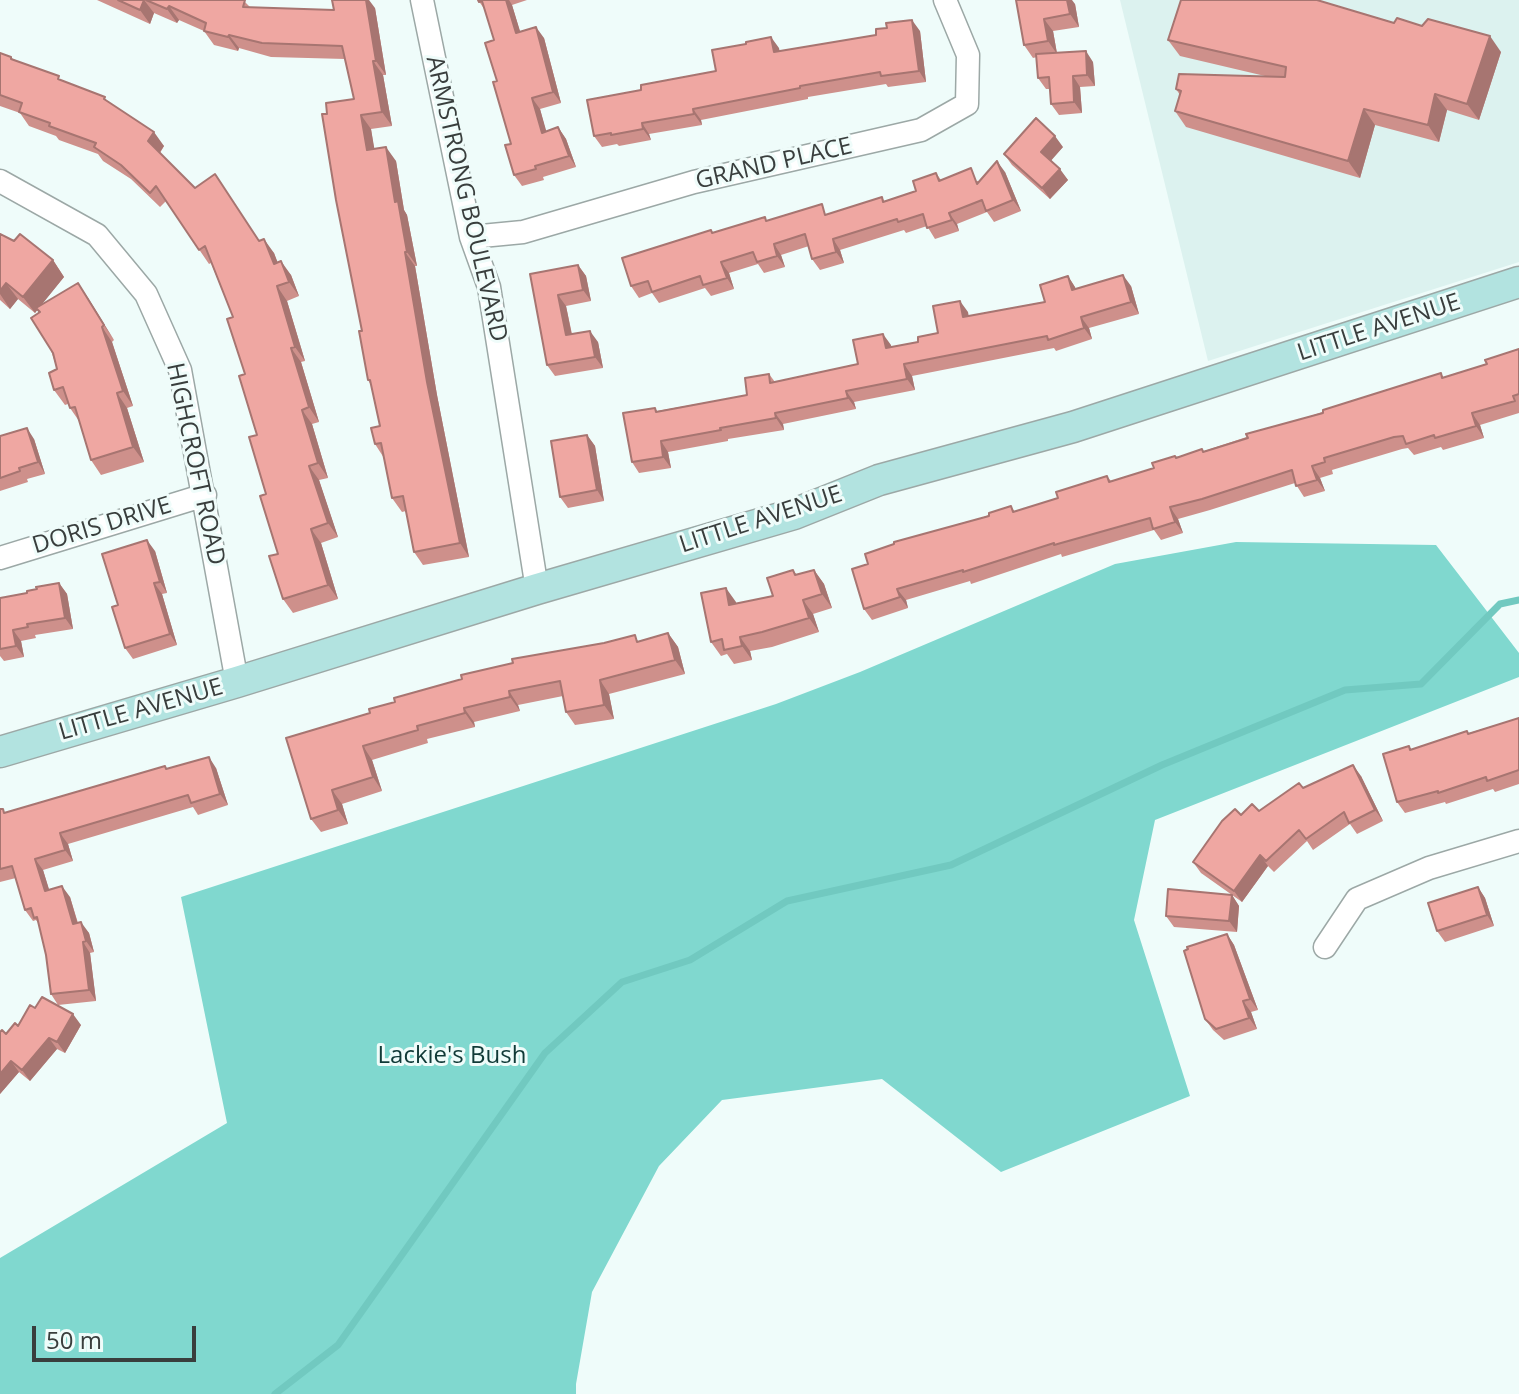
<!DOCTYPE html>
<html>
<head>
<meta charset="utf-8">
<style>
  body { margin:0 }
  #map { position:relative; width:1519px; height:1394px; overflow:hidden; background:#effcfa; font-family:"Open Sans",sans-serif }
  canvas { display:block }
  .scale { position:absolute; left:32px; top:1326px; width:164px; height:36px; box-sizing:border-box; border:4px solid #393e3d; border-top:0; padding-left:10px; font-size:24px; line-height:28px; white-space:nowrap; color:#393e3d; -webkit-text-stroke:6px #effcfa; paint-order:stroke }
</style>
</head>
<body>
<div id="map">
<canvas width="1519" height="1394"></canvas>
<div class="scale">50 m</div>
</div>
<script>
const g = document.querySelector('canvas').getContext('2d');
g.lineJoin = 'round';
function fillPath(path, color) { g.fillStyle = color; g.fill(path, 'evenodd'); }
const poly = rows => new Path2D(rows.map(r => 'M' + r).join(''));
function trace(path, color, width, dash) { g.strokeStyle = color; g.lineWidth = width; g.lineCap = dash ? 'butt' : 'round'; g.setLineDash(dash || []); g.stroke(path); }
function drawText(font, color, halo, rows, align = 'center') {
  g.font = font + ' "Open Sans",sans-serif'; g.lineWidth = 6; g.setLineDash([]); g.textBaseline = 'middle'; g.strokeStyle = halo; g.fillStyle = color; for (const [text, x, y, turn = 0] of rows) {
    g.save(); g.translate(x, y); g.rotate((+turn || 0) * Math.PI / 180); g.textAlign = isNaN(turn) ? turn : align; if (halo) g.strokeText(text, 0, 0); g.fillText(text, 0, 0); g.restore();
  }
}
const built = poly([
  [1120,0,1519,0,1519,262,1208,361]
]);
const forest = poly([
  [1236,542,1436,545,1519,653,1519,677,1155,820,1134,920,1190,1096,1001,1172,882,1079,722,1100,659,1166,592,1292,576,1384,576,1394,0,1394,0,1258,227,1123,181,897,776,704,860,672,1115,564]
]);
const stream = poly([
  [275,1394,338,1345,545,1053,622,982,690,960,787,901,951,865,1162,765,1345,690,1421,684,1500,604,1519,600]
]);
const street = poly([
  [422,0,471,237,489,287,537,589],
  [0,181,97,235,146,294,180,370,237,682],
  [471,237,523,232,694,182,921,130,967,104,968,55,945,0],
  [0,558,205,495],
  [1325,947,1357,899,1429,868,1519,841]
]);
const secondary = poly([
  [0,752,237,682,537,589,794,514,879,480,1073,427,1519,282]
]);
const wall = poly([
  [97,0,243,0,250,7,334,10,375,8,386,75,383,75,392,126,371,129,374,149,396,161,404,210,407,215,417,266,415,266,437,395,469,557,423,565,414,552,406,511,402,512,392,498,384,458,375,444,380,426,371,385,368,380,362,331,327,114,354,99,345,59,271,57,239,48,238,51,214,45,204,31,179,20,177,23,154,13,150,24],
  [478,0,527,0,512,5,520,32,544,38,561,103,540,109,546,132,558,127,566,139,576,167,543,177,544,180,522,186,514,175,511,144,497,81,494,40,485,10],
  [1016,0,1075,4,1079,27,1053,31,1057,53,1093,62,1095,86,1080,87,1082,113,1059,115,1051,104,1050,89,1046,89,1038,78,1037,57,1033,58,1024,45],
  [1394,23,1501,52,1479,120,1447,110,1439,142,1375,125,1360,178,1186,127,1175,111,1180,95,1176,89,1265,76,1180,56,1168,40],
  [920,31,926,82,888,87,886,84,808,97,808,99,701,120,702,125,649,134,651,140,619,146,617,144,602,147,594,136,641,90,716,71,779,48,779,51],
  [0,53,109,102,164,146,160,153,195,188,274,253,277,262,291,275,299,296,287,301,305,361,301,362,319,422,312,424,328,478,319,480,338,537,321,543,338,599,293,613,283,599,278,554,266,494,257,435,245,374,233,317,211,263,209,264,166,201,160,207,131,179,103,161,98,154,59,140,56,136,29,126,20,113,0,106],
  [1063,147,1051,160,1068,180,1050,199,1012,165,1004,154],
  [1005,172,1021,211,994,222,987,212,957,224,959,231,935,239,927,226,906,233,904,230,840,250,844,263,820,270,812,259,809,246,781,255,785,267,764,273,758,264,729,273,734,289,711,296,705,288,659,303,652,293,639,298,631,286,711,230,713,233,768,221,828,214,882,197,885,202,916,191,936,173,941,180,979,181],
  [0,234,53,260,64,277,41,305,78,283,88,298,114,340,112,342,133,406,127,408,144,462,101,475,91,460,79,421,70,408,68,404,65,405,54,390,57,369,39,313,37,310,35,313,18,299,10,309,0,300],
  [578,265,586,276,591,301,566,306,572,334,598,342,603,368,555,376,547,365,530,274],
  [1068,276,1076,289,1131,286,1139,314,1089,328,1092,339,1056,351,1054,348,912,376,915,390,854,402,856,409,783,424,784,430,728,439,728,441,668,452,671,468,639,473,632,462,655,408,657,411,747,395,769,374,775,382,858,364,891,345,891,347,918,342,938,333,968,312,968,316,1045,302],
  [1519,349,1519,413,1480,425,1484,438,1443,450,1441,447,1414,455,1408,448,1402,449,1332,470,1333,474,1320,478,1325,491,1304,497,1295,483,1210,510,1178,519,1183,533,1161,540,1154,530,1062,557,1061,554,971,584,970,581,906,600,908,608,872,620,864,609,868,564,1011,506,1015,512,1058,498,1107,476,1111,481,1154,468,1176,457,1204,451,1441,373,1444,378,1487,364],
  [587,435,595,446,604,501,568,508,560,497],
  [0,436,34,439,45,474,27,479,28,482,0,491],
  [155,551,167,593,162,594,177,645,133,659,125,648,118,605],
  [793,570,797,575,814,570,824,584,832,608,813,614,819,632,772,647,750,651,752,660,734,664,727,654,721,656,711,642,736,602,736,604,773,596],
  [59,583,67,594,73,629,35,635,36,638,21,641,24,657,4,661,0,656,0,598,27,593],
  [668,633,678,647,685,674,609,694,614,719,575,725,566,712,563,696,518,705,520,711,474,722,475,727,427,739,428,743,372,760,382,791,342,804,348,824,321,832,311,819,286,738],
  [1519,718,1519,784,1495,792,1493,789,1446,804,1445,802,1405,813,1397,802,1409,746,1412,750],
  [165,766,167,769,216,768,228,805,198,815,193,807,68,844,73,861,43,870,49,890,70,897,78,923,89,933,94,952,90,953,96,1001,58,1005,51,994,46,955,39,924,36,920,33,921,25,910,16,878,0,882,0,809,6,813],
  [1361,776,1383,821,1357,834,1350,824,1313,850,1307,841,1274,872,1268,866,1242,902,1201,873,1193,862,1241,815,1259,811,1303,788],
  [1478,887,1485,898,1494,926,1445,942,1437,931],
  [1232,895,1239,906,1237,932,1174,927,1166,916],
  [1227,934,1234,945,1258,1010,1251,1012,1257,1029,1224,1040,1213,1030,1205,1019],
  [35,1008,81,1025,65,1053,57,1049,30,1081,19,1072,0,1094,6,1034,18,1026]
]);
const shadedWall = poly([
  [144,0,154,13,150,24,140,10],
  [366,0,369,0,375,8,386,75,376,61],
  [506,0,509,0,512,5,524,44,516,33],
  [1067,0,1072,0,1075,4,1079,27,1070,14],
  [169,6,179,20,177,23,167,9],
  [1044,19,1053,31,1057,54,1048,41],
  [912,20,920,31,926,82,919,71],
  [536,27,544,38,561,103,553,92],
  [229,35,239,48,238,51,228,37],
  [1490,36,1501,52,1479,120,1467,104],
  [771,37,779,48,782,63,774,52],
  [1086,51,1093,62,1095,86,1087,75],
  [373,61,383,75,392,126,382,112],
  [1073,76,1080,87,1082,113,1074,102],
  [1435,94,1447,110,1439,142,1428,125],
  [532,98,540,109,550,144,542,133],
  [693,109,701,120,702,125,694,114],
  [1364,109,1375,125,1360,178,1348,161],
  [361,115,371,129,377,164,367,150],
  [642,123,649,134,651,140,643,129],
  [558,127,566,139,576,167,569,156],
  [154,132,164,146,158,155,148,141],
  [1055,136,1063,147,1049,163,1041,152],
  [386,147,396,161,404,210,407,215,417,266,407,252,395,202],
  [997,161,1005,172,1021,211,1013,200],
  [1060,169,1068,180,1050,199,1042,188],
  [949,213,957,224,959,231,952,220],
  [264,239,274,253,284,278,274,264],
  [833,239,840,250,844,263,836,252],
  [774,244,781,255,785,267,777,256],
  [405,252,415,266,437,395,469,557,460,543,427,382],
  [53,260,64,277,35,313,23,297],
  [281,261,291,275,299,296,289,282],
  [721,262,729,273,734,289,727,278],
  [578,265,586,276,591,301,583,290],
  [1123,275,1131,286,1139,314,1131,302],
  [1068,276,1075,287,1080,301,1072,290],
  [6,283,18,299,10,309,0,294,0,291],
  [78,283,88,298,114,340,104,325],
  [277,286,287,301,305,361,295,347],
  [558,295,566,306,574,346,566,335],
  [960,301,968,312,971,328,963,317],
  [1081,317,1089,328,1092,339,1084,328],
  [102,327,112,342,133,406,123,391],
  [590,331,598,342,603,368,595,357],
  [883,334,891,345,893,359,886,348],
  [291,348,301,362,319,422,309,407],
  [904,364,912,376,915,390,907,379],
  [846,391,854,402,856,409,848,398],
  [117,393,127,408,144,462,133,447],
  [302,410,312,424,328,478,318,463],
  [775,413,783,424,784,430,776,418],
  [1472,413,1480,425,1484,438,1476,426],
  [27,428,34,439,45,474,38,462],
  [587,435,595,446,604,501,597,490],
  [661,441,668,452,671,468,663,457],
  [309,466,319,480,338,537,328,523],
  [1312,466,1320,478,1325,491,1317,480],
  [1170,507,1178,519,1183,533,1175,522],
  [311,529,321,543,338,599,328,585],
  [147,540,155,551,167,593,160,582],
  [814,570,824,584,832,608,822,594],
  [59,583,67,594,73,629,65,618],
  [154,583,162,594,177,645,170,634],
  [726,588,736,602,739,619,729,605],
  [897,589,906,600,908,608,900,597],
  [803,600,813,614,819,632,809,618],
  [13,630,21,641,24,657,16,646],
  [668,633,678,647,685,674,675,660],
  [740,637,750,651,752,660,742,646],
  [600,680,609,694,614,719,604,705],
  [509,691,518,705,520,711,510,697],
  [464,708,474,722,475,727,465,713],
  [363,746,372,760,382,791,373,777],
  [209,757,216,768,228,805,220,794],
  [1353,765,1361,776,1383,821,1375,810],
  [332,790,342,804,348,824,338,810],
  [60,833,68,844,73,861,65,850],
  [1260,855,1268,866,1242,902,1234,891],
  [35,859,43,870,53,902,45,891],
  [62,886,70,897,81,935,73,924],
  [1478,887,1485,898,1494,926,1487,915],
  [1232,895,1239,906,1237,932,1229,921],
  [81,922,89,933,94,952,86,941],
  [1227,934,1234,945,1258,1010,1250,999],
  [83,942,90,953,96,1001,89,990],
  [1243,1001,1251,1012,1257,1029,1249,1018],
  [73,1014,81,1025,65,1053,57,1042],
  [49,1038,57,1049,30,1081,22,1070],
  [11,1061,19,1072,0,1094,0,1074]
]);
const building = poly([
  [118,0,144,0,140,10,118,0],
  [146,0,245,0,243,7,334,10,332,0,366,0,376,61,373,61,382,112,361,115,367,150,386,147,395,202,398,201,407,252,405,252,427,382,460,543,414,552,403,496,392,498,381,443,375,444,371,428,380,426,370,380,368,380,359,331,362,331,336,200,322,114,327,114,326,103,354,99,342,46,262,43,229,35,228,37,204,31,206,23,169,6,167,9,146,0],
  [478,0,506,0,516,33,536,27,553,92,532,98,542,133,558,127,569,156,535,166,536,169,514,175,505,145,511,144,493,82,497,81,485,43,494,40,482,1,479,2,478,0],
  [1016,0,1067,0,1070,14,1044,19,1048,41,1024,45,1016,0],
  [1181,0,1317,0,1394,23,1397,18,1422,26,1428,19,1490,36,1467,104,1435,94,1428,125,1364,109,1348,161,1175,111,1181,91,1176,89,1179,74,1285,77,1286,67,1168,40,1181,0],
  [912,20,919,71,881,76,880,72,800,86,800,88,693,109,694,114,642,123,643,129,611,135,611,133,594,136,587,100,641,90,641,85,716,71,712,50,746,44,746,42,771,37,774,52,876,35,876,29,887,28,886,23,912,20],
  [1086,51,1087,75,1073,76,1074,102,1051,104,1049,77,1038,78,1036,54,1086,51],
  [0,53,11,57,11,59,59,76,58,79,105,97,104,99,154,132,148,141,195,188,215,174,259,241,264,239,274,264,281,261,289,282,277,286,295,347,291,348,309,407,302,410,318,463,309,466,328,523,311,529,328,585,283,599,269,556,278,554,260,496,266,494,249,437,257,435,239,376,245,374,227,319,233,317,205,246,199,250,156,186,150,193,121,165,94,147,96,143,49,126,50,123,19,112,22,103,0,95,0,53],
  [1036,118,1055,136,1041,152,1060,169,1042,188,1004,154,1036,118],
  [997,161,1013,200,986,211,982,200,949,213,952,220,927,228,923,214,898,222,897,219,833,239,836,252,812,259,805,234,774,244,777,256,757,262,753,252,721,262,727,278,703,285,700,276,652,292,648,281,631,286,622,258,711,230,712,233,765,217,766,221,822,204,825,215,882,197,883,202,916,191,913,181,936,173,939,181,971,168,977,184,997,161],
  [0,234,14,241,20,234,53,260,23,297,6,283,0,291,0,234],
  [578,265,583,290,558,295,566,335,590,331,595,357,547,365,530,274,578,265],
  [1123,275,1131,302,1081,317,1084,328,1048,340,1047,336,904,364,907,379,846,391,848,398,775,413,776,418,720,428,721,430,661,441,663,457,632,462,623,413,655,408,656,412,747,395,745,378,769,374,770,383,858,364,853,340,883,334,886,348,918,342,918,337,938,333,933,306,960,301,963,317,1045,302,1040,285,1068,276,1072,290,1123,275],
  [78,283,104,325,102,327,123,391,117,393,133,447,91,460,75,407,70,408,63,387,54,390,49,373,57,369,53,353,31,318,40,312,36,308,78,283],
  [1519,349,1519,394,1513,396,1515,401,1472,413,1476,426,1435,438,1434,435,1406,444,1403,436,1394,437,1324,458,1325,462,1312,466,1317,480,1296,486,1292,470,1202,499,1170,507,1175,522,1153,529,1150,518,1054,545,1054,543,963,572,963,570,897,589,900,597,864,609,852,569,868,564,865,554,894,544,894,542,989,516,989,513,1011,506,1013,512,1058,498,1056,492,1107,476,1109,482,1154,468,1152,463,1175,456,1176,458,1202,449,1203,452,1248,438,1246,434,1323,413,1323,410,1441,373,1442,378,1487,364,1485,360,1519,349],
  [27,428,38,462,19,468,20,471,0,478,0,436,27,428],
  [587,435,597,490,560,497,551,441,587,435],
  [147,540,160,582,154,583,170,634,125,648,112,607,118,605,102,554,147,540],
  [793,570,795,575,814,570,822,594,803,600,809,618,762,632,740,637,742,646,724,650,722,639,711,642,701,593,726,588,729,605,773,596,767,578,793,570],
  [59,583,65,618,27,624,28,627,13,630,16,646,0,649,0,598,27,593,27,591,37,589,36,587,59,583],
  [668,633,675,660,600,680,604,705,566,712,560,681,509,691,510,697,464,708,465,713,417,726,418,730,363,746,373,777,332,790,338,810,311,819,286,738,370,713,369,709,395,702,394,698,462,679,461,675,513,663,512,659,604,643,635,635,637,642,668,633],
  [1519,718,1519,770,1487,781,1486,777,1438,793,1438,791,1397,802,1383,754,1409,746,1410,750,1467,731,1468,734,1519,718],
  [209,757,220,794,191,803,188,795,60,833,65,850,35,859,45,891,62,886,73,924,81,922,86,941,83,942,89,990,51,994,46,955,37,917,34,918,31,908,25,910,12,866,0,869,0,809,3,809,4,813,165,766,166,769,209,757],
  [1353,765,1375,810,1349,823,1344,812,1306,839,1299,830,1266,861,1260,855,1234,891,1193,862,1222,821,1235,809,1241,815,1252,804,1259,811,1299,783,1303,788,1353,765],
  [1478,887,1487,915,1437,931,1428,903,1478,887],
  [1168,889,1232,895,1229,921,1166,916,1168,889],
  [1227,934,1250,999,1243,1001,1249,1018,1216,1029,1205,1019,1184,951,1188,949,1187,947,1227,934],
  [42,997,73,1014,57,1042,49,1038,22,1070,11,1061,0,1074,0,1032,2,1030,6,1034,15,1023,18,1026,30,1005,35,1008,42,997]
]);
const streetNames = [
  ["GRAND PLACE",774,164,-13],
  ["ARMSTRONG BOULEVARD",466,199,77],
  ["LITTLE AVENUE",1379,328,-18],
  ["HIGHCROFT ROAD",195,464,78],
  ["LITTLE AVENUE",761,520,-18],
  ["DORIS DRIVE",102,526,-17],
  ["LITTLE AVENUE",141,710,-16]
];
const parkNames = [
  ["Lackie's Bush",452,1056]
];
fillPath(built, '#dcf2ef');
fillPath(forest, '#80d8cf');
trace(stream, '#71c9c0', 7);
trace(street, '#9ca8a6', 25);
trace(secondary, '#9ca8a6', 33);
trace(street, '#fff', 22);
trace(secondary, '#b2e3e0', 30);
fillPath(wall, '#ce908b');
fillPath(shadedWall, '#a77571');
fillPath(building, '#efa7a2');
trace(building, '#a77571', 2);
drawText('24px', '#393e3d', '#effcfa', streetNames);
drawText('24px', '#103a37', '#effcfa', parkNames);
</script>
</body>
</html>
